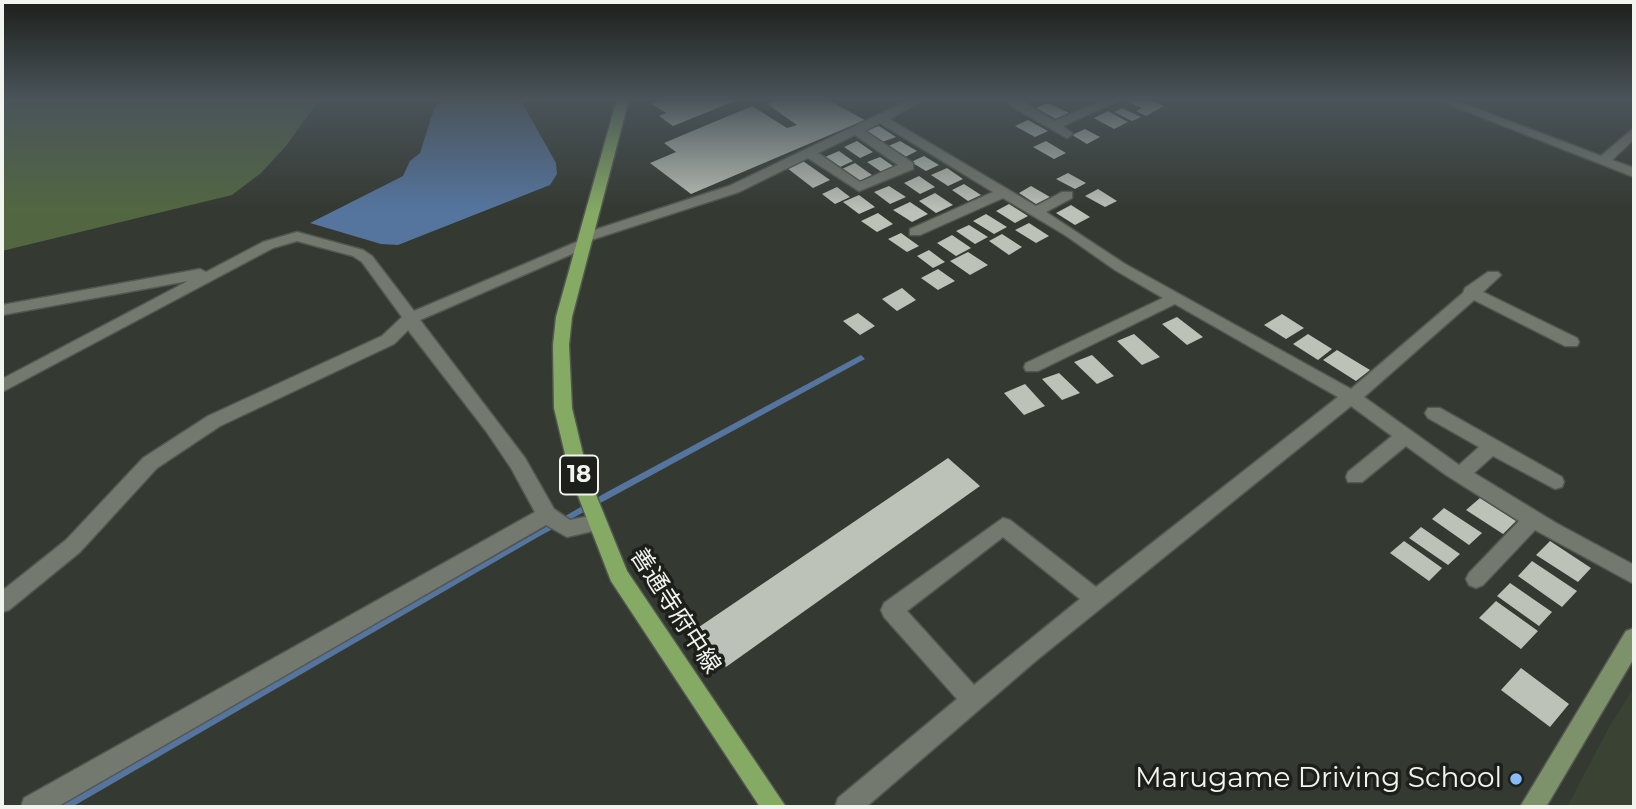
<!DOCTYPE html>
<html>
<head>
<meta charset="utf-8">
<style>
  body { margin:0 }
  #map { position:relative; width:1636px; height:809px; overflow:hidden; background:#343931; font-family:Montserrat,sans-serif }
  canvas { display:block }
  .frame { position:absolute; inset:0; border:4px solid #f1f4ef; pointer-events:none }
</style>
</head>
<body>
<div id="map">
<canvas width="1636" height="809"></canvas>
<div class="frame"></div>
</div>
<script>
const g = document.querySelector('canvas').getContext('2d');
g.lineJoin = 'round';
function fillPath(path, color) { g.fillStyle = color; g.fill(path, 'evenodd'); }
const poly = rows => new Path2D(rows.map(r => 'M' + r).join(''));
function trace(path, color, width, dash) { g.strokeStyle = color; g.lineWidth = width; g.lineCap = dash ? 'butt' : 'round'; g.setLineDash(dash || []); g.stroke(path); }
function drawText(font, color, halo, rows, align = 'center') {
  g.font = font + ' Montserrat,"Noto Sans JP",sans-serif'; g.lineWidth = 7; g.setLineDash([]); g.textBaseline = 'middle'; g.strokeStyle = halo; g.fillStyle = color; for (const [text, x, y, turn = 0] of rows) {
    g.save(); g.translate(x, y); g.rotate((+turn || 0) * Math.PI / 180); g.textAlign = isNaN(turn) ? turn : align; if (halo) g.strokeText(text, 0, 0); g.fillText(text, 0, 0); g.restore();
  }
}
const built = poly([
  [1634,687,1634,807,1567,807,1608,729]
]);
const green = poly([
  [2,99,320,99,286,146,261,173,232,195,2,251]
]);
const water = poly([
  [441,99,520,99,556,163,557,174,550,185,398,245,381,244,310,223,403,176,410,161,420,153,434,109],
  [861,355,865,359,538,537,72,807,56,807,607,492]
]);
const building = poly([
  [666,99,740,99,673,126,659,116,666,113,652,104],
  [781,99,826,99,865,120,691,194,650,163,676,152,664,143,752,106,787,128,797,125,767,104],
  [1130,99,1148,99,1164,106,1146,116,1136,111,1142,108,1126,101],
  [1048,103,1069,113,1056,119,1036,108],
  [1122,108,1141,117,1132,121,1114,112],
  [1108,111,1128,122,1114,129,1094,118],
  [1028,120,1048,131,1035,137,1015,126],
  [879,126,896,137,882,142,865,131],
  [1085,129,1100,137,1087,144,1072,135],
  [857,141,873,152,860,158,844,147],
  [900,141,917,151,903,158,886,147],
  [1046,141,1066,153,1054,159,1033,147],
  [839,151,853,161,840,167,825,157],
  [924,156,939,165,926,171,911,162],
  [880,157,896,168,883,173,867,162],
  [803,161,830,180,813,188,787,168],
  [855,163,872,175,859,181,842,169],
  [947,168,963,179,948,186,931,175],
  [1068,173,1086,183,1075,189,1056,179],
  [919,176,935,187,920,194,904,183],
  [964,184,981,195,968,201,952,190],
  [889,186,906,197,890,204,874,192],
  [1031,186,1050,197,1036,204,1019,193],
  [837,187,850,197,835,204,822,194],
  [1098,189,1117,201,1105,207,1085,196],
  [935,193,953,205,936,213,919,201],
  [859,195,875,207,859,214,843,202],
  [910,202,928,214,912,222,893,210],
  [1009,204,1028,216,1015,223,996,211],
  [1071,205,1090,217,1075,225,1056,213],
  [878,213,893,224,877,232,861,221],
  [986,214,1007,227,994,234,973,221],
  [1029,223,1049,236,1036,243,1015,230],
  [969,225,988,237,975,244,956,231],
  [901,233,919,246,907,252,888,239],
  [1002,234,1022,247,1009,255,989,241],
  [952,235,971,248,956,256,937,243],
  [929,250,945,262,933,268,917,256],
  [968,252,988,265,970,275,950,261],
  [938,269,955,281,938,290,921,278],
  [902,288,916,300,897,311,882,299],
  [858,313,875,326,860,335,843,321],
  [1282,314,1304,328,1286,339,1264,325],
  [1177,317,1203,337,1187,345,1162,324],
  [1134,334,1160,357,1142,365,1117,341],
  [1308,334,1332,349,1318,360,1293,344],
  [1337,350,1370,370,1356,381,1323,360],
  [1092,355,1114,376,1097,384,1074,362],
  [1059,373,1080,393,1062,400,1042,379],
  [1025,384,1045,406,1024,415,1004,393],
  [948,458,980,486,726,667,696,629],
  [1480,498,1516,521,1503,534,1466,510],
  [1444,508,1482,533,1469,545,1432,519],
  [1421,527,1460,554,1448,565,1409,538],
  [1404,541,1442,568,1429,581,1390,553],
  [1550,541,1591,568,1578,582,1536,555],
  [1532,561,1577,591,1562,607,1518,576],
  [1510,583,1552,612,1539,626,1497,596],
  [1496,601,1538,631,1521,649,1479,618],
  [1521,668,1569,704,1550,727,1501,690]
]);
const street = poly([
  [911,99,926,99,889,119,1036,206,1062,192,1072,192,1072,198,1046,212,1125,264,1351,389,1463,293,1465,288,1488,272,1498,272,1501,275,1498,278,1483,292,1577,338,1579,342,1577,346,1565,346,1474,300,1364,397,1459,465,1479,447,1428,418,1425,413,1428,408,1440,408,1562,477,1564,482,1562,487,1555,489,1493,456,1474,473,1556,523,1634,565,1634,584,1535,530,1483,585,1476,588,1469,585,1466,579,1469,573,1519,521,1446,475,1406,446,1362,482,1348,482,1346,477,1348,472,1392,436,1351,406,1038,659,866,807,835,807,838,798,957,699,884,617,881,610,884,603,1003,518,1010,520,1096,587,1338,397,1175,304,1038,371,1026,371,1024,367,1026,363,1163,298,1115,270,1065,235,1003,198,920,235,910,235,910,229,993,192,880,123,865,131,913,163,913,169,859,191,808,158,739,192,588,241,588,247,420,320,525,458,554,509,570,520,595,515,602,517,605,523,602,529,567,537,546,525,57,807,21,807,24,798,535,512,511,468,486,431,408,330,394,344,220,426,157,468,80,552,9,610,2,612,2,591,66,540,143,458,208,416,382,336,402,317,362,262,353,256,297,241,273,248,2,392,2,379,188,281,2,315,2,305,200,269,206,272,263,242,297,232,363,250,372,256,414,311,579,241,579,235,729,186,911,99],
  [855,135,898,165,860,182,818,153,855,135],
  [1003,537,1080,599,974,685,907,611,1003,537],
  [1007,99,1019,99,1054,121,1107,99,1122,99,1063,126,1073,134,1067,138,1011,106,1007,99],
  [1435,99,1451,99,1601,156,1634,128,1634,139,1612,160,1634,168,1634,177,1435,99]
]);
const secondary = poly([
  [1634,628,1634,658,1546,807,1520,807,1626,631,1634,628]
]);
const primary = poly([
  [617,99,629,99,572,317,569,345,572,408,588,475,627,571,786,807,760,807,611,581,570,475,554,408,553,345,556,317,617,99]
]);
const markers = [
  [1516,779,7,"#89bafc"]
];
const shields = [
  [579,475,38]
];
const shieldNames = [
  ["18",579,475]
];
const streetNames = [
  ["善通寺府中線",675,611,57]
];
const nearPoinames = [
  ["Marugame Driving School",1502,779]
];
fillPath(built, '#3a4234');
fillPath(green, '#526741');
fillPath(water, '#55759f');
fillPath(building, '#bcc2b8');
trace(street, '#535751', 3);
trace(secondary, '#535751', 3);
trace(primary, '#535751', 3);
fillPath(street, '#747970');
fillPath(secondary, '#7d916a');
fillPath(primary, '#85aa64');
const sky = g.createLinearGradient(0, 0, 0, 212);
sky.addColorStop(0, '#1d1f1b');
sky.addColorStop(0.47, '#4a545a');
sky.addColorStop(1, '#4a545a00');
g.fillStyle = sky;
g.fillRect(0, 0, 1636, 212);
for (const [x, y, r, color] of markers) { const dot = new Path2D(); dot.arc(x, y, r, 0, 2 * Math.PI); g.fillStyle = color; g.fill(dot); trace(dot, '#1d1f1b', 2.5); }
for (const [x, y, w] of shields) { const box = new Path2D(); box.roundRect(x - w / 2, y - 19.5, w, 39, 5); g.fillStyle = '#1d1f1b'; g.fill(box); trace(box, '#f1f4ef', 2); }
drawText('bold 23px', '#f1f4ef', null, shieldNames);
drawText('24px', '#f1f4ef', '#1d1f1b', streetNames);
drawText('28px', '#f1f4ef', '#1d1f1b', nearPoinames, 'right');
</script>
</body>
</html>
